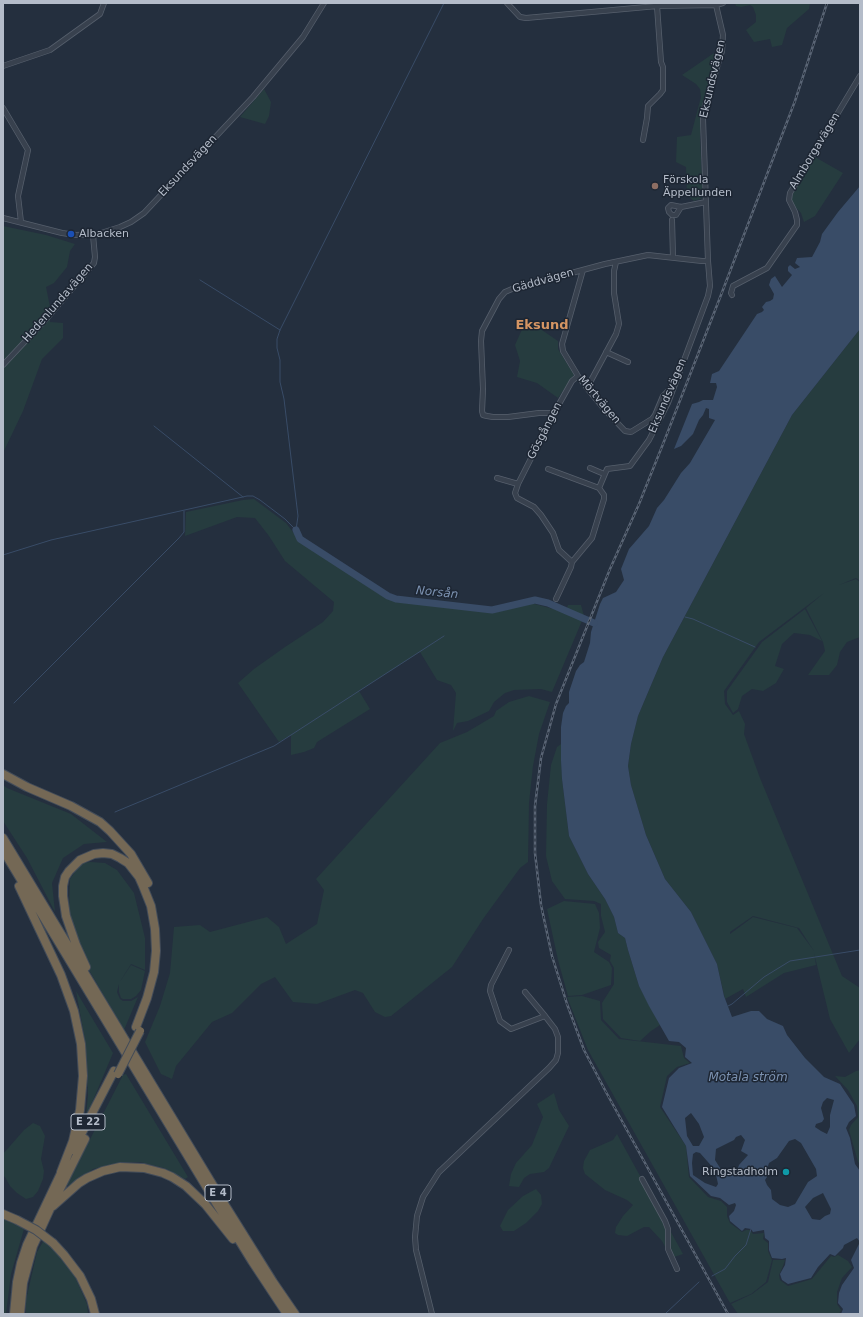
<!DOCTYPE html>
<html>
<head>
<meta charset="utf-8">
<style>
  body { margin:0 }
  #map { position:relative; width:863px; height:1317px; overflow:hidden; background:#242f3e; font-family:"DejaVu Sans",sans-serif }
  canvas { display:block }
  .frame { position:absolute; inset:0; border:4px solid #b4bcc9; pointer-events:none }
</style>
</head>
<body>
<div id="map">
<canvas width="863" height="1317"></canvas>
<div class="frame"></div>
</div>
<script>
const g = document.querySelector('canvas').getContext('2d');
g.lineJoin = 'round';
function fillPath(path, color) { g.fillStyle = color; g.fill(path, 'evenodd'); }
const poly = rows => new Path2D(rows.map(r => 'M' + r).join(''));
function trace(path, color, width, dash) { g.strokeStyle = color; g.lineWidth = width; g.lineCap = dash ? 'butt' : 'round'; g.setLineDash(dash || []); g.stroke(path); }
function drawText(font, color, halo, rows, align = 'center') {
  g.font = font + ' "DejaVu Sans",sans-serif'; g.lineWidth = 3; g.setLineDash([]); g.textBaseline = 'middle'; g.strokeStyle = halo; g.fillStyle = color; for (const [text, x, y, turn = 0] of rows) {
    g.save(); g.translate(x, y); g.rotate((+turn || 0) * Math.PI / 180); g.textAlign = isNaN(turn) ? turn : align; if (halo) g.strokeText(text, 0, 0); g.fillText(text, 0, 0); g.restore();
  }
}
const green = poly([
  [735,3,810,3,809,9,787,28,782,45,772,47,770,39,754,42,746,30,756,22,756,15,753,7,750,5,741,7,736,6],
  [714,53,717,55,702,107,700,138,703,198,694,201,687,195,686,167,676,162,677,137,691,135,701,97,700,89,696,84,682,75],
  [264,89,271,102,269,116,265,124,240,117],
  [815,157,843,173,815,216,804,222,801,213,791,202,793,192],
  [3,226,46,235,75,244,70,251,67,267,54,283,46,287,50,307,50,322,63,323,63,338,42,359,23,411,3,453],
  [533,324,558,341,558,349,574,375,558,398,537,383,517,377,520,361,515,345,524,325],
  [860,329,860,581,856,578,839,585,856,579,860,582,860,637,847,642,840,652,837,665,829,675,808,675,825,651,823,642,806,608,824,593,759,642,724,691,725,704,733,715,739,711,745,724,744,734,760,778,842,976,860,988,860,1039,849,1053,830,1019,814,953,816,965,784,973,746,997,743,989,725,999,717,964,691,912,665,879,646,835,631,785,628,766,631,744,638,716,663,657,792,415],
  [753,916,799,928,814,951,797,928,753,917,730,934,730,932],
  [254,499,286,523,299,540,381,595,397,602,491,612,502,611,531,603,565,612,568,605,581,605,584,616,552,692,541,689,514,690,505,693,494,702,489,711,468,721,457,723,453,731,456,693,451,685,437,680,420,652,359,691,370,709,317,742,314,748,304,752,291,755,291,735,279,742,238,683,254,669,285,647,323,622,333,611,334,602,285,561,269,536,255,518,237,517,185,536,186,512,243,500],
  [805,609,822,641,810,635,794,633,782,644,775,666,784,669,776,683,763,691,752,689,742,696,738,709,733,713,727,702,727,691,762,642],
  [529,696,550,702,539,734,533,766,529,803,528,862,520,868,483,919,452,967,391,1016,385,1017,375,1012,363,993,355,990,317,1004,293,1002,275,977,261,984,232,1013,212,1022,176,1066,172,1079,161,1074,145,1042,160,1006,170,973,174,927,200,925,210,932,267,917,279,927,286,944,317,924,324,890,316,879,440,743,467,732,494,716,496,711,509,702],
  [561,744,562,779,569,836,588,874,605,899,614,917,618,933,625,938,628,950,639,986,660,1025,651,1031,640,1041,621,1038,603,1019,602,1003,614,984,614,968,610,961,611,955,599,948,598,942,605,932,601,916,601,904,594,901,565,899,552,881,546,856,547,804,551,765,557,747],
  [3,785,7,788,71,814,107,842,84,844,63,858,52,883,55,912,27,858,3,821],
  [91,862,105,863,117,870,134,893,145,938,145,970,131,964,119,983,131,965,145,971,141,990,136,996,131,999,123,999,121,998,119,992,119,984,117,992,120,999,123,1001,131,1001,138,997,124,1030,89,970,69,912,70,879,81,863],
  [564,901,595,904,599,913,600,928,594,952,609,962,612,968,611,985,582,995,568,996,558,960,547,909],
  [76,991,113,1053,86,1117,88,1095,85,1040],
  [582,996,600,1001,601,1020,619,1039,681,1046,684,1058,690,1063,677,1067,667,1076,660,1107,686,1146,689,1177,708,1197,721,1201,727,1207,727,1216,730,1223,742,1232,746,1230,750,1230,753,1234,764,1233,763,1239,768,1243,768,1251,772,1260,766,1282,751,1294,730,1303,588,1050,567,997],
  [860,1070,860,1164,858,1162,849,1130,851,1125,858,1117,857,1106,848,1090,835,1076,845,1077,856,1071],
  [126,1074,188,1177,185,1179,164,1168,140,1162,119,1163,93,1169,70,1187,67,1184,123,1075],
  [554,1093,559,1110,569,1126,549,1168,544,1172,530,1174,524,1178,519,1187,509,1186,511,1174,516,1163,532,1145,543,1117,537,1104],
  [33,1123,40,1126,45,1136,41,1159,44,1171,43,1179,38,1191,33,1197,26,1199,17,1193,10,1186,5,1177,3,1176,3,1154,24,1130],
  [617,1134,683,1254,671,1258,662,1241,649,1227,644,1227,627,1236,618,1235,615,1233,616,1227,623,1216,633,1205,627,1200,605,1190,585,1174,583,1168,584,1161,590,1150,613,1140],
  [536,1189,541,1195,542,1204,538,1211,526,1223,514,1231,503,1231,500,1226,508,1210,523,1196],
  [3,1218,24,1229,11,1274,6,1314,3,1314],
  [44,1240,72,1270,87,1304,88,1314,26,1314,26,1300,37,1252],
  [838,1255,848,1261,852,1267,842,1278,837,1292,837,1304,841,1310,839,1314,738,1314,731,1304,752,1294,768,1282,773,1260,785,1260,783,1266,779,1275,780,1280,788,1286,812,1279,831,1256,834,1257]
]);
const water = poly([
  [860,186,860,329,792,415,663,657,638,716,631,744,628,766,631,785,646,835,665,879,691,912,717,964,724,996,732,1017,751,1011,759,1011,767,1019,783,1026,787,1035,805,1058,824,1077,840,1084,854,1105,856,1116,849,1122,846,1128,850,1138,855,1164,860,1171,860,1314,841,1314,843,1309,838,1303,839,1293,842,1285,854,1268,851,1260,860,1242,857,1238,844,1245,843,1248,835,1256,830,1254,818,1267,811,1278,788,1284,782,1280,780,1274,785,1265,786,1258,782,1259,772,1258,769,1250,769,1241,765,1238,764,1230,753,1232,751,1229,745,1228,742,1231,730,1221,729,1216,734,1211,736,1205,735,1203,729,1205,720,1198,711,1196,690,1176,686,1146,662,1107,669,1078,679,1068,692,1063,685,1057,686,1048,679,1042,669,1041,649,1006,639,986,628,950,625,938,618,933,614,917,605,899,588,874,569,836,562,779,561,761,561,727,563,713,566,706,569,703,569,692,576,671,580,665,584,662,590,643,591,632,600,604,603,598,616,592,624,580,621,569,629,549,649,526,657,508,664,500,681,473,690,463,715,420,709,418,709,409,706,408,703,415,699,420,693,434,681,446,674,449,692,404,699,402,703,400,713,400,717,387,716,383,710,383,712,374,719,371,757,314,762,312,764,310,762,307,766,302,770,301,773,299,774,294,769,285,771,279,775,276,782,287,792,275,788,271,788,267,790,265,795,269,800,267,795,263,797,258,812,257,820,242,822,234,838,212],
  [827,1098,834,1100,830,1115,830,1127,827,1134,821,1131,815,1127,816,1124,822,1122,824,1119,821,1108,823,1102],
  [691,1113,699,1124,704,1137,699,1146,693,1146,687,1136,685,1118],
  [741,1135,745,1140,741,1151,748,1155,739,1165,736,1174,728,1175,722,1171,715,1160,716,1149,734,1140,736,1137],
  [795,1139,801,1143,816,1169,817,1176,808,1182,795,1204,788,1207,780,1205,772,1199,771,1190,767,1185,765,1180,767,1177,767,1169,769,1163,777,1158,789,1141],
  [696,1152,700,1153,715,1170,718,1184,716,1187,705,1183,693,1175,692,1163,693,1154],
  [823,1193,831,1209,830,1214,825,1216,820,1220,812,1219,805,1207,813,1198]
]);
const stream = poly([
  [200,280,280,330],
  [154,426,243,497],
  [296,530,298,516,284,399,280,382,280,360,277,348,277,339,280,330,444,3],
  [3,555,51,540,247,496,253,496,260,500,285,519,295,529],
  [685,617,693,619,755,647],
  [14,703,179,538,184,532,184,511],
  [115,812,274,746,444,636],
  [728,1006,732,1004,764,977,790,961,860,950],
  [712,1276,725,1269,735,1256,746,1245,751,1229],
  [665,1314,699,1282]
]);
const river = poly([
  [296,530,300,539,388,596,396,599,492,610,535,600,548,603,594,623]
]);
const street = poly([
  [507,3,520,17,526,18,657,6,716,5,723,3],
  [3,66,50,50,100,14,104,3],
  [3,108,28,150,18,196,21,222],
  [643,140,647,118,648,106,660,94,663,90,663,67,661,62,657,6],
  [681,207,676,215,672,215,669,212,668,208,671,205,681,207,706,202],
  [3,218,62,233,76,235,98,234,120,227,131,222,144,213,253,97,303,37,324,3],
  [672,220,673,257],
  [583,270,562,344,563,351,578,376,587,388,606,411,625,431,631,432,652,419,655,415,663,396,670,389,673,389],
  [732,295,731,293,733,286,767,268,797,225,797,220,795,212,789,200,790,193,860,76],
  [606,352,628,362],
  [3,365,47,318,94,263,95,257,93,235],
  [587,388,616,334,619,324,614,293,614,271,616,262],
  [554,413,539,413,508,417,493,417,487,416,483,415,482,411,483,389,481,341,482,331,499,299,505,292,512,289,605,264,648,255,702,261,708,261],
  [590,468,604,474],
  [548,469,599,488],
  [497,478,518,484],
  [599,488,607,469,630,466,649,440,668,403,708,296,710,286,708,261,703,119,704,109,722,51,723,35,716,5],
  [572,562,559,550,553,533,541,515,534,507,517,498,515,493,518,484,554,413,572,381,578,376],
  [556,599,571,567,572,562,592,538,604,499,604,495,599,488],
  [509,950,491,985,490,991,500,1021,511,1029,545,1016,525,992],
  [642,1179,665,1221,668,1229,668,1249,677,1269],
  [432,1314,416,1250,415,1237,417,1216,423,1197,439,1172,549,1068,556,1060,558,1053,558,1037,555,1029,545,1016]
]);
const highway = poly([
  [3,774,27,787,71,806,100,822,110,831,131,854,148,883],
  [3,838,223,1202,273,1282,295,1314],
  [3,850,218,1206,252,1261,287,1314],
  [19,886,61,975,74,1011,81,1044,83,1076,80,1110,73,1141,61,1172],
  [86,967,76,945,66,916,63,896,63,886,65,877,69,871,80,860,94,854,103,853,112,854,120,858,128,863,139,877,143,886,151,906,155,929,156,951,154,972,147,998,136,1027],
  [73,1150,114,1071],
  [53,1206,79,1183,87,1178,103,1171,120,1167,144,1168,163,1173,172,1177,186,1186,205,1204,233,1239],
  [3,1214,17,1220],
  [53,1243,64,1255,80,1276,91,1299,95,1314],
  [14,1314,17,1282,21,1263,27,1245,64,1167],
  [20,1314,23,1283,33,1246,49,1211,85,1139]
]);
const rail = poly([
  [728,1314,606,1092,584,1050,567,1004,552,956,541,905,535,853,535,806,541,758,556,704,610,569,639,504,665,439,721,295,795,101,827,3]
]);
const highwayBridge = poly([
  [118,1074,140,1031],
  [17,1220,36,1230,53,1243]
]);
const markers = [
  [655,186,4,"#8d6e63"],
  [71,234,4,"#1a4fb4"],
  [786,1172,4,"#0f9aa8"]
];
const shields = [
  [88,1122,34],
  [218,1193,26]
];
const shieldNames = [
  ["E 22",88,1122],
  ["E 4",218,1193]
];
const streetNames = [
  ["Eksundsvägen",713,79,-77],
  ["Almborgavägen",815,151,-59],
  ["Eksundsvägen",188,166,-47],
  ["Gäddvägen",543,281,-16],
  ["Hedenlundavägen",58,303,-49],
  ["Eksundsvägen",668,396,-67],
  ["Mörtvägen",599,400,50],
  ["Gösgången",545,431,-63]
];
const poiNames = [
  ["Förskola",663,180],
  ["Äppellunden",663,193],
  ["Albacken",79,234],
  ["Ringstadholm",778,1172,"right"]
];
const waterNames = [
  ["Norsån",437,593,6],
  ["Motala ström",748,1078]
];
const quarterNames = [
  ["Eksund",542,326]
];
fillPath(green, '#263c3f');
fillPath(water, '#394c67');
trace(stream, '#394c67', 1);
trace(river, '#394c67', 7);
trace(street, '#565f6c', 6);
trace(highway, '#434c59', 10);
trace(street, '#38414e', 4.5);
trace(highway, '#746855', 8);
trace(rail, '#5a6575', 2.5);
trace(rail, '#1d2633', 1, [3]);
trace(highwayBridge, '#434c59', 10, []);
trace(highwayBridge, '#746855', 8);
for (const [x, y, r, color] of markers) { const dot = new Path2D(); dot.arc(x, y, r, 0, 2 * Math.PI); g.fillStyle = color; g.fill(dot); trace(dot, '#1d2633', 1.5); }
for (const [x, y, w] of shields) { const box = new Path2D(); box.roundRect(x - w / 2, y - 8, w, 16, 3); g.fillStyle = '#1d2633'; g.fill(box); trace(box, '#b4bcc9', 1); }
drawText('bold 10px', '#b4bcc9', null, shieldNames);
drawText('11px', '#b4bcc9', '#1d2633', streetNames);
drawText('11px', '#b4bcc9', '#1d2633', poiNames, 'left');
drawText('italic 12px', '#7c92b1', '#1d2633', waterNames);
drawText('bold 13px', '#d59563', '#1d2633', quarterNames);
</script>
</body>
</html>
